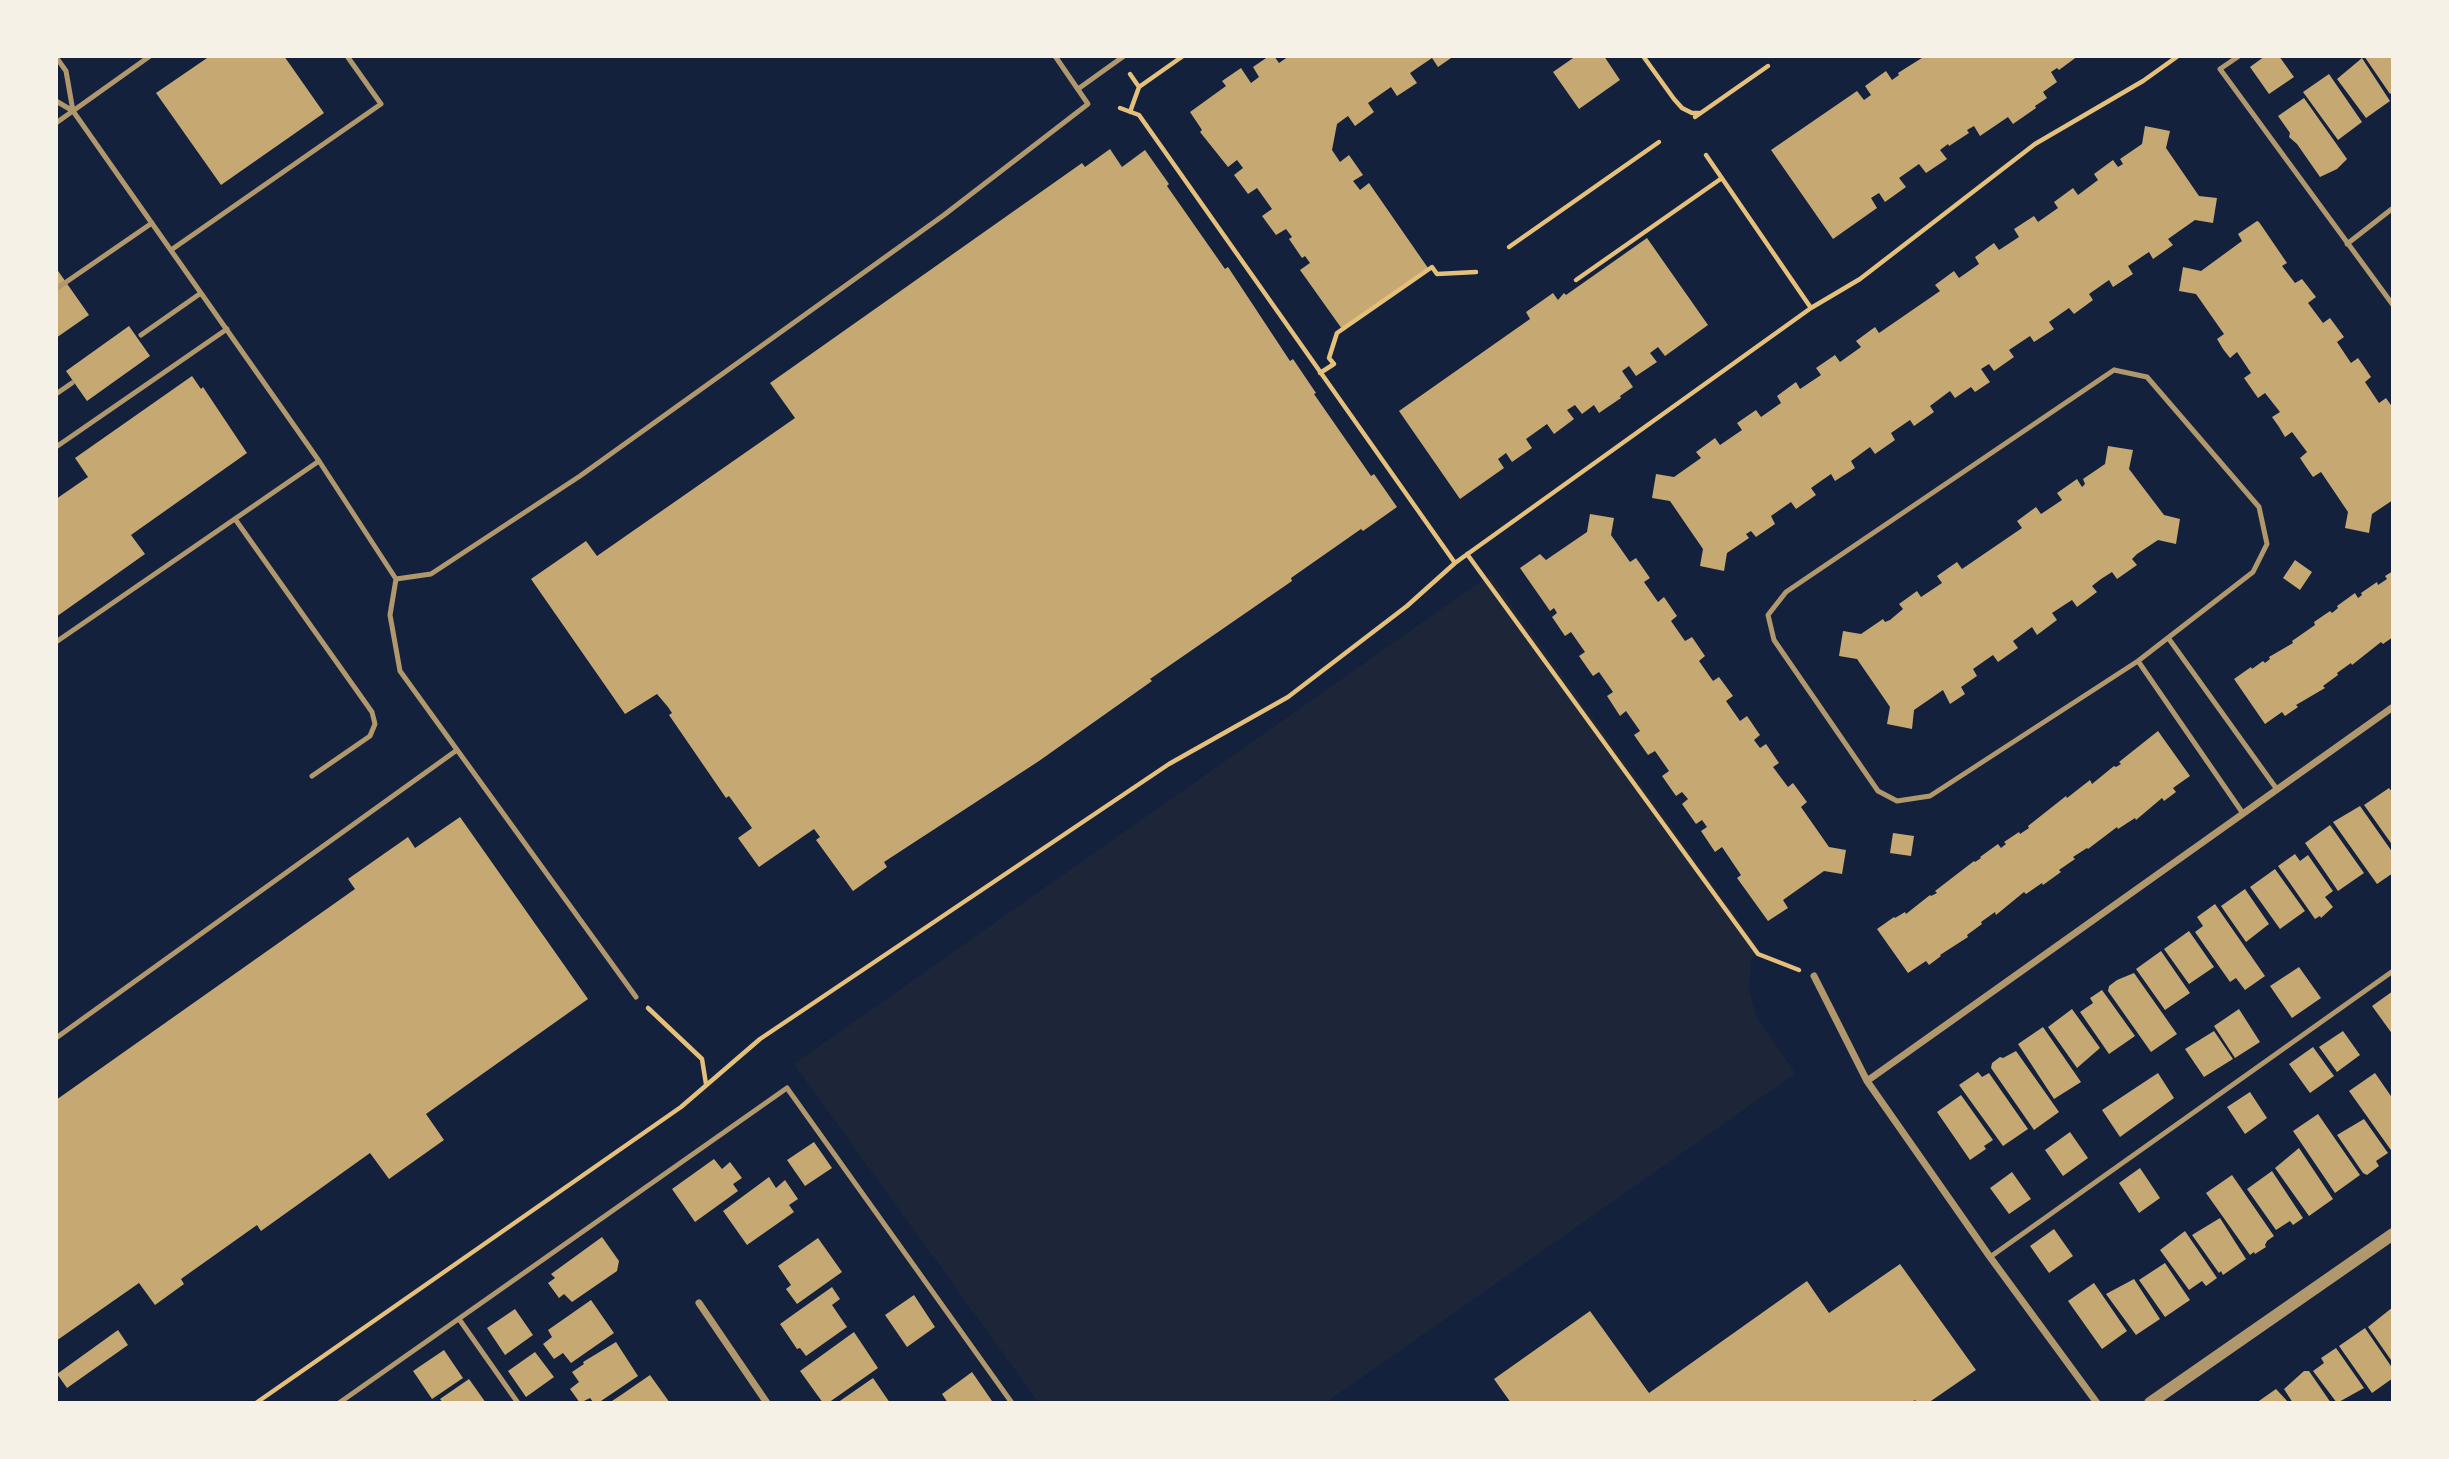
<!DOCTYPE html>
<html>
<head>
<meta charset="utf-8">
<style>
  body { margin:0 }
  #map { position:relative; width:2449px; height:1459px; overflow:hidden; background:#14213d; font-family:"Space Grotesk",sans-serif }
  canvas { display:block }
  .frame { position:absolute; inset:0; border:58px solid #f6f1e7; pointer-events:none }
</style>
</head>
<body>
<div id="map">
<canvas width="2449" height="1459"></canvas>
<div class="frame"></div>
</div>
<script>
const g = document.querySelector('canvas').getContext('2d');
g.lineJoin = 'round';
function fillPath(path, color) { g.fillStyle = color; g.fill(path, 'evenodd'); }
const poly = rows => new Path2D(rows.map(r => 'M' + r).join(''));
function trace(path, color, width, dash) { g.strokeStyle = color; g.lineWidth = width; g.lineCap = dash ? 'butt' : 'round'; g.setLineDash(dash || []); g.stroke(path); }
const green = poly([
  [1490,575,1758,947,1751,962,1749,990,1757,1019,1796,1073,1325,1403,1039,1403,794,1064]
]);
const building = poly([
  [210,56,284,56,324,113,221,185,156,93],
  [1269,56,1274,56,1279,63,1289,56,1454,56,1438,67,1432,58,1410,73,1417,83,1397,96,1391,87,1368,103,1374,112,1355,126,1348,116,1337,124,1332,150,1340,162,1349,155,1363,175,1353,181,1360,190,1369,183,1428,268,1342,329,1300,270,1310,263,1305,256,1302,258,1289,239,1292,237,1286,229,1276,235,1262,216,1272,209,1257,188,1248,194,1234,175,1243,168,1237,160,1228,167,1200,132,1202,130,1190,112,1226,86,1222,81,1241,68,1251,83,1259,77,1253,67],
  [1576,56,1604,56,1620,80,1579,109,1553,72],
  [1925,56,2078,56,2059,70,2057,68,2051,72,2057,82,2043,92,2047,98,2035,106,2036,108,2013,124,2008,117,1980,136,1974,126,1967,130,1969,133,1949,146,1948,144,1940,150,1947,159,1926,173,1919,164,1899,178,1906,187,1885,202,1879,193,1871,198,1877,208,1833,239,1771,150,1857,91,1864,100,1871,95,1865,86,1886,71,1892,80,1899,75,1898,73],
  [2265,56,2279,56,2294,77,2269,94,2250,67],
  [2364,56,2393,56,2393,92,2390,94],
  [2362,58,2390,101,2366,118,2337,79],
  [2329,74,2362,122,2338,140,2303,92],
  [2304,98,2347,159,2337,169,2320,177,2297,144,2289,137,2290,133,2278,116],
  [2145,126,2170,131,2166,148,2199,196,2217,198,2213,223,2195,220,2168,239,2173,245,2153,259,2149,252,2128,266,2133,274,2113,287,2109,280,2089,294,2093,300,2074,314,2069,308,2049,322,2054,329,2034,342,2030,336,2009,350,2014,357,1994,371,1989,364,1981,369,1990,382,1975,392,1971,387,1955,398,1950,391,1930,406,1934,412,1914,426,1910,420,1891,433,1895,440,1875,454,1870,447,1851,461,1855,468,1835,481,1831,474,1811,488,1816,495,1796,509,1791,502,1771,516,1775,524,1756,537,1751,531,1746,534,1749,538,1727,553,1724,571,1700,566,1703,549,1694,536,1670,501,1652,498,1656,474,1674,477,1701,458,1696,452,1715,438,1720,445,1742,430,1737,423,1756,410,1761,417,1781,403,1777,396,1796,382,1800,389,1821,375,1816,368,1835,355,1840,362,1861,347,1856,341,1875,327,1879,333,1940,291,1935,285,1954,271,1959,278,1979,264,1975,257,1994,243,1999,250,2019,237,2014,229,2034,216,2038,222,2058,208,2054,202,2073,188,2078,195,2098,180,2094,174,2113,160,2118,167,2123,164,2120,159,2142,144],
  [1110,149,1122,167,1145,150,1169,184,1167,186,1225,269,1228,267,1290,361,1293,359,1316,393,1314,394,1371,476,1374,474,1397,507,1363,531,1361,529,1291,578,1292,581,1150,679,1152,681,1039,761,884,862,887,867,853,891,816,840,820,837,814,829,759,867,738,838,752,828,729,796,726,798,669,715,672,713,668,707,657,694,625,714,531,579,586,541,597,556,795,418,770,383,1082,163,1085,167],
  [2257,221,2259,222,2287,263,2282,266,2295,283,2302,279,2316,297,2308,303,2323,323,2330,318,2344,337,2337,342,2351,363,2358,358,2365,368,2371,377,2365,382,2379,403,2386,398,2393,408,2393,500,2372,514,2369,533,2345,528,2348,512,2321,472,2313,477,2306,467,2300,458,2307,452,2292,432,2285,437,2279,427,2272,417,2280,412,2265,393,2258,398,2244,378,2251,373,2237,352,2230,358,2223,349,2217,339,2224,334,2196,294,2179,291,2183,267,2201,271,2242,241,2238,234],
  [1647,238,1708,325,1665,356,1658,347,1650,353,1657,362,1636,376,1629,366,1622,371,1633,387,1620,396,1621,398,1599,413,1594,405,1582,414,1575,405,1567,410,1574,419,1554,434,1547,424,1526,439,1532,448,1512,462,1506,453,1498,459,1504,468,1460,499,1399,411,1530,319,1526,312,1553,293,1558,300,1564,293,1566,295],
  [56,268,89,315,56,338],
  [129,326,150,356,87,401,66,371],
  [192,376,201,389,203,387,247,453,131,535,145,554,56,617,56,499,88,477,75,458],
  [2108,446,2133,450,2129,469,2164,515,2180,519,2176,544,2158,540,2137,554,2132,559,2137,565,2117,579,2112,572,2101,579,2092,586,2097,592,2077,607,2072,600,2052,613,2057,620,2037,635,2032,627,2013,641,2018,648,1998,662,1993,655,1973,669,1977,676,1961,687,1965,694,1950,704,1943,690,1914,710,1912,729,1887,724,1890,707,1857,659,1839,656,1843,631,1861,634,1883,619,1885,622,1890,620,1903,609,1899,604,1917,591,1921,597,1942,583,1937,576,1957,562,1962,569,2022,528,2017,521,2036,507,2041,514,2062,500,2057,493,2077,479,2082,487,2085,484,2083,479,2105,464],
  [1590,514,1614,518,1611,535,1630,562,1636,558,1650,578,1644,582,1658,602,1664,597,1677,616,1671,621,1685,641,1692,637,1705,656,1699,661,1713,681,1719,677,1733,696,1726,701,1740,721,1747,716,1760,735,1754,740,1760,748,1766,744,1779,763,1773,767,1788,787,1793,783,1807,802,1801,807,1829,847,1846,850,1842,874,1824,871,1783,900,1788,908,1768,921,1737,878,1741,875,1722,847,1715,852,1701,831,1707,827,1702,820,1696,824,1682,804,1688,799,1682,792,1676,796,1662,776,1669,771,1655,751,1648,755,1634,735,1640,731,1626,711,1620,716,1607,696,1613,692,1599,672,1593,676,1579,656,1585,652,1571,632,1565,636,1552,617,1557,613,1554,608,1550,611,1520,568,1540,554,1546,560,1587,532],
  [2295,560,2312,572,2300,590,2283,578],
  [2393,571,2393,637,2383,644,2381,642,2352,665,2351,663,2337,673,2338,675,2323,686,2325,688,2296,705,2298,707,2285,716,2282,712,2265,724,2234,679,2251,667,2252,669,2263,661,2265,663,2270,659,2269,657,2293,643,2292,641,2315,625,2314,622,2330,611,2332,613,2338,608,2337,606,2355,593,2358,598,2362,595,2361,593,2377,582,2378,585,2387,579,2385,576],
  [2158,731,2190,776,2173,788,2176,792,2164,801,2162,798,2136,820,2135,818,2118,829,2117,827,2088,849,2087,848,2073,857,2075,859,2059,870,2061,872,2043,885,2042,883,2026,894,2024,892,1996,915,1995,912,1981,922,1982,924,1967,935,1968,937,1940,955,1941,956,1929,965,1926,961,1908,973,1877,929,1894,917,1895,918,1905,912,1906,914,1930,895,1931,896,1937,893,1935,891,1974,861,1975,862,1981,858,1980,857,1998,844,2001,848,2006,844,2004,842,2019,832,2020,834,2029,828,2028,826,2066,796,2067,798,2090,780,2092,784,2114,766,2116,767,2121,764,2119,762],
  [2389,788,2393,793,2393,846,2364,805],
  [2360,806,2393,853,2393,873,2377,884,2333,822],
  [460,817,588,999,426,1114,444,1140,389,1179,370,1153,261,1231,257,1225,181,1279,184,1284,155,1305,139,1283,56,1341,56,1100,355,889,348,879,408,837,415,848],
  [2330,825,2364,873,2338,891,2305,843],
  [1893,833,1914,836,1911,856,1890,853],
  [2295,854,2300,861,2308,855,2333,891,2325,897,2333,907,2321,918,2320,916,2315,919,2278,866],
  [2275,869,2305,911,2280,929,2250,887],
  [2245,889,2269,924,2246,942,2221,906],
  [2215,904,2265,976,2245,990,2236,978,2230,982,2195,932,2203,926,2197,917],
  [2189,931,2214,967,2189,984,2164,949],
  [2161,951,2190,993,2165,1010,2136,969],
  [2299,967,2321,998,2292,1018,2270,986],
  [2134,973,2177,1034,2151,1052,2108,991,2109,986,2117,980],
  [2102,990,2135,1036,2109,1054,2080,1012,2093,1003,2090,998],
  [2393,991,2393,1035,2372,1006],
  [2072,1009,2100,1048,2077,1068,2048,1027],
  [2239,1009,2260,1042,2235,1058,2214,1026],
  [2043,1027,2081,1082,2054,1099,2018,1044],
  [2214,1031,2233,1059,2204,1077,2185,1049],
  [2343,1031,2360,1055,2337,1072,2319,1047],
  [2313,1047,2334,1076,2310,1093,2289,1064],
  [2016,1051,2059,1112,2034,1130,1991,1068,1992,1063,2000,1057,2003,1058],
  [1978,1072,1982,1077,1989,1073,2028,1129,2003,1146,1959,1085],
  [2158,1073,2174,1098,2120,1137,2102,1110],
  [2375,1073,2393,1099,2393,1153,2349,1091],
  [2250,1092,2267,1118,2245,1134,2227,1107],
  [1961,1095,1993,1140,1984,1146,1986,1149,1970,1160,1937,1112],
  [2318,1114,2360,1175,2335,1193,2293,1131],
  [2364,1119,2388,1153,2376,1161,2379,1166,2367,1175,2363,1173,2337,1135],
  [2070,1132,2088,1158,2063,1176,2045,1150],
  [814,1142,832,1168,805,1186,787,1160],
  [2299,1148,2333,1199,2309,1216,2275,1168],
  [714,1159,722,1169,730,1162,742,1178,733,1184,738,1191,695,1222,672,1189],
  [2140,1168,2160,1198,2139,1213,2119,1183],
  [2272,1171,2303,1218,2293,1225,2290,1221,2276,1230,2247,1189],
  [2012,1172,2031,1199,2009,1214,1990,1188],
  [2232,1175,2274,1236,2267,1241,2265,1245,2266,1247,2255,1254,2254,1252,2250,1255,2206,1193],
  [769,1177,776,1188,785,1180,798,1199,789,1205,794,1212,747,1245,723,1211],
  [2220,1218,2246,1259,2223,1275,2221,1271,2219,1273,2192,1235],
  [2054,1229,2073,1256,2049,1273,2030,1246],
  [2185,1231,2217,1278,2206,1286,2202,1281,2189,1290,2160,1250],
  [602,1237,619,1261,617,1271,572,1302,564,1294,559,1298,548,1283,555,1278,551,1274],
  [818,1238,842,1272,797,1304,786,1289,791,1285,778,1266],
  [2165,1263,2190,1300,2165,1317,2139,1280],
  [1900,1264,1976,1370,1928,1403,1917,1403,1915,1400,1911,1403,1511,1403,1494,1379,1590,1311,1649,1393,1807,1281,1829,1313],
  [2134,1279,2160,1319,2136,1335,2106,1294],
  [2094,1283,2127,1331,2102,1349,2068,1301],
  [832,1287,840,1299,832,1305,847,1327,806,1356,800,1348,797,1349,780,1324],
  [914,1295,935,1327,907,1347,885,1315],
  [591,1300,614,1333,571,1363,563,1353,554,1359,543,1344,552,1337,548,1330],
  [2393,1307,2393,1363,2368,1327],
  [515,1309,533,1335,505,1355,487,1328],
  [2365,1328,2393,1369,2393,1378,2372,1393,2339,1346],
  [118,1330,128,1345,67,1388,57,1374],
  [854,1332,878,1368,828,1403,823,1403,800,1371],
  [616,1342,638,1376,598,1403,594,1403,590,1398,580,1403,570,1389,579,1382,572,1372,584,1364,583,1362],
  [2336,1348,2364,1388,2337,1403,2313,1371,2324,1363,2321,1358],
  [444,1350,463,1378,432,1399,413,1371],
  [535,1352,554,1377,526,1397,508,1371],
  [2304,1371,2309,1371,2331,1403,2293,1403,2284,1389],
  [972,1372,992,1401,948,1403,942,1394],
  [650,1375,670,1403,609,1403,624,1393],
  [873,1378,890,1403,837,1403],
  [469,1379,486,1403,443,1403,440,1399],
  [2276,1389,2289,1403,2256,1403]
]);
const path = poly([
  [1643,56,1674,99,1682,108,1692,113,1699,113],
  [1130,74,1139,87,1183,56],
  [1120,108,1139,115,1455,563],
  [1130,112,1139,87],
  [1695,117,1768,66],
  [1706,155,1811,308],
  [1509,247,1659,142],
  [1576,280,1722,178],
  [1320,373,1334,364,1329,358,1337,333,1432,267,1437,274,1476,272],
  [1467,554,1758,954,1799,970],
  [648,1008,702,1059,706,1084],
  [256,1403,681,1107,760,1039,1169,764,1288,697,1407,606,1455,563,1811,308,1860,279,2035,144,2143,81,2178,56]
]);
const service = poly([
  [2239,56,2220,69,2393,305],
  [56,57,66,71,73,111,319,461,396,579,390,615,400,671,636,997],
  [1078,89,1124,56],
  [56,101,73,111],
  [56,123,150,56],
  [2347,244,2393,208],
  [171,250,381,104,347,56],
  [56,289,152,223],
  [141,335,201,293],
  [2114,370,2147,377,2259,507,2267,544,2253,572,2138,661,1930,796,1897,801,1878,791,1774,640,1768,615,1786,592,2114,370],
  [56,394,72,383],
  [56,447,227,329],
  [235,519,372,712,375,724,370,736,312,776],
  [396,579,431,574,580,476,944,215,1088,104,1055,56],
  [2169,639,2276,788],
  [56,642,319,461],
  [2138,661,2242,812],
  [56,1038,457,750],
  [1990,1257,2393,971],
  [459,1319,518,1403],
  [339,1403,787,1088,1012,1403]
]);
const minor = poly([
  [1814,976,1867,1081,1990,1257,2097,1403],
  [1867,1081,2393,707],
  [699,1303,767,1403]
]);
const tertiary = poly([
  [2150,1403,2393,1234]
]);
fillPath(green, '#1d2539');
fillPath(building, '#c6a872');
trace(path, '#e5c07b', 4.5);
trace(service, '#b1986c', 5);
trace(minor, '#b1986c', 7);
trace(tertiary, '#b1986c', 12);
</script>
</body>
</html>
